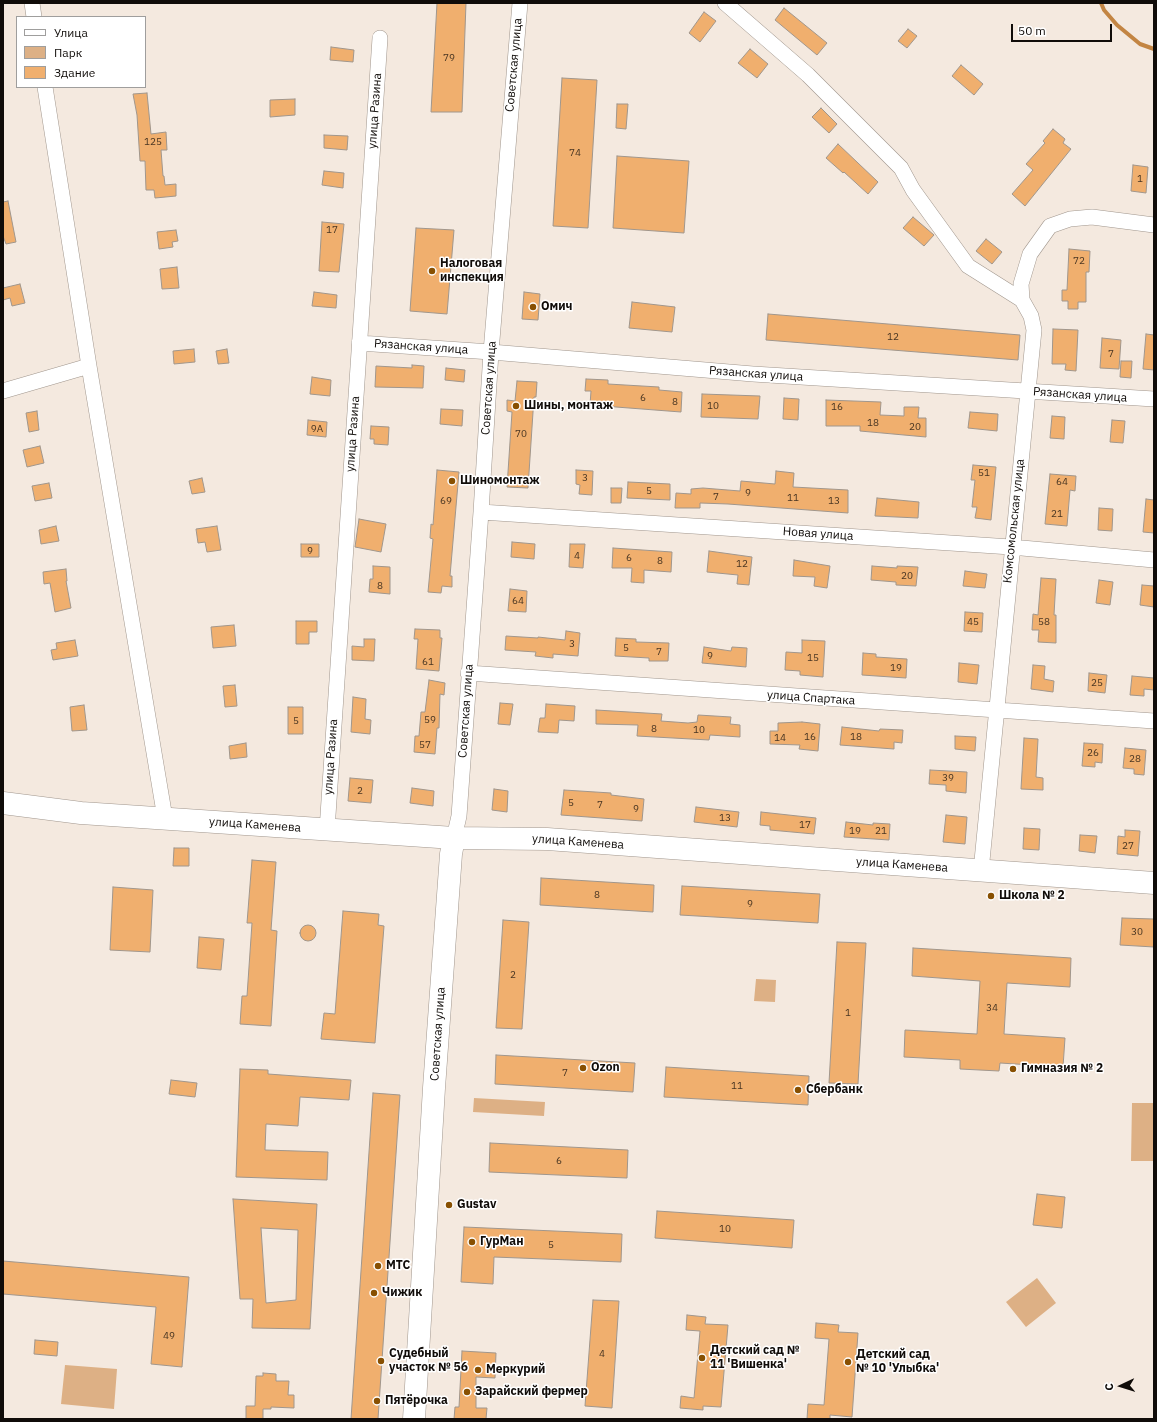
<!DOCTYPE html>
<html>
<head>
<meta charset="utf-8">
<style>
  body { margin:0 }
  #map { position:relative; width:1157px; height:1422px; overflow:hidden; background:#f4e9df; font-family:"IBM Plex Sans",sans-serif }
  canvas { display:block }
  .frame { position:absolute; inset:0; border:4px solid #100c09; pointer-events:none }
  .legend { position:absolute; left:16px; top:16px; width:130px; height:72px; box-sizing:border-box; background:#fff; border:1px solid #9f9e9d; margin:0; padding:5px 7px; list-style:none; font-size:12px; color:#100c09 }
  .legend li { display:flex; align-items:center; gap:8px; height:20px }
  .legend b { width:20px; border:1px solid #9f9e9d }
  .north { position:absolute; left:1101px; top:1366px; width:40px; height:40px; -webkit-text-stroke:3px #fff; paint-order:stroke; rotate:266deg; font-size:11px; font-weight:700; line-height:16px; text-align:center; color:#100c09 }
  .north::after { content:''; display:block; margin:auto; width:14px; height:18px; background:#100c09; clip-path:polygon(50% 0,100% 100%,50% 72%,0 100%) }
  .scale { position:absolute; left:1011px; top:24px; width:101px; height:18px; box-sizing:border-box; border:2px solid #100c09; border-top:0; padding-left:5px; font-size:12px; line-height:14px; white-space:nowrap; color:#100c09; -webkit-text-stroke:3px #fff; paint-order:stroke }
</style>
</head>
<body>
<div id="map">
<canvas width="1157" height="1422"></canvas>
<div class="frame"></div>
<ul class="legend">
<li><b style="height:5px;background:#fff"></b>Улица</li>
<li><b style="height:11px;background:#ddb085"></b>Парк</li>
<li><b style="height:11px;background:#f0af6e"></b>Здание</li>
</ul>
<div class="north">С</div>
<div class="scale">50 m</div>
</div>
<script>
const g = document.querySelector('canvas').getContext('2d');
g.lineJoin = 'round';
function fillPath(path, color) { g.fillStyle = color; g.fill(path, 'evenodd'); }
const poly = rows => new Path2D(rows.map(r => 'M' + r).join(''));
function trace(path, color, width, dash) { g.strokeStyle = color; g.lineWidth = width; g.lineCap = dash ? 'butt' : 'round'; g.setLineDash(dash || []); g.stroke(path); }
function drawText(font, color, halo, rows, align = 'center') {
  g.font = font + ' "IBM Plex Sans",sans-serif'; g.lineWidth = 3; g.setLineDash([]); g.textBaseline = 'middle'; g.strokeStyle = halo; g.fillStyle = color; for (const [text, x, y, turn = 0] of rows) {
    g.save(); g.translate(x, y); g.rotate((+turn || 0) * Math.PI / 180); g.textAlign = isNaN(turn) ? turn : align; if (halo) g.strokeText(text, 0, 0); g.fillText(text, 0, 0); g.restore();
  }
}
const green = poly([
  [756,979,776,980,775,1002,754,1001],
  [474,1098,545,1102,544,1116,473,1112],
  [1132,1103,1154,1103,1154,1161,1131,1161],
  [1037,1278,1056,1303,1026,1327,1006,1302],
  [65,1365,117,1369,114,1409,61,1404]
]);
const stream = poly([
  [1101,3,1104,10,1117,25,1140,44,1154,49]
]);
const building = poly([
  [437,3,466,3,462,112,431,112,437,3],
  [784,8,827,43,817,55,775,20,784,8],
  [704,12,716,21,700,42,689,33,704,12],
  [908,29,917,36,907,48,898,41,908,29],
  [331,47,354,50,353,62,330,60,331,47],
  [750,49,768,64,757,78,738,63,750,49],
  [961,65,983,84,974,95,952,76,961,65],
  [562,78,597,80,588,228,553,226,562,78],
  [147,93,151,134,166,132,167,150,161,150,163,176,164,176,165,185,176,184,176,196,155,198,154,190,146,190,145,161,140,161,137,115,133,94,147,93],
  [295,99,295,115,270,117,270,100,295,99],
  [617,104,628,104,626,129,616,128,617,104],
  [821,108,837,124,829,133,812,117,821,108],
  [1053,129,1065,139,1063,143,1071,149,1025,206,1012,194,1033,170,1026,164,1045,143,1043,141,1053,129],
  [324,135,348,136,347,150,324,148,324,135],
  [838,144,878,182,868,194,844,172,843,173,826,158,838,144],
  [617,156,689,161,684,233,613,228,617,156],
  [1133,165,1148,167,1146,193,1131,191,1133,165],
  [324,171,344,173,343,188,322,185,324,171],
  [8,201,16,242,6,244,3,236,3,202,8,201],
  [913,217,934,235,924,246,903,228,913,217],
  [322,222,344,224,339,272,319,271,322,222],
  [416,228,454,230,447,314,410,311,416,228],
  [176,230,178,241,172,242,173,247,159,249,157,232,176,230],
  [986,239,1002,252,992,264,976,251,986,239],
  [1069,249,1090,251,1089,272,1086,272,1086,302,1078,302,1078,309,1068,309,1068,301,1062,301,1062,290,1067,290,1069,249],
  [177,267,179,288,162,289,160,269,177,267],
  [20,284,25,303,12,306,10,298,3,300,3,288,20,284],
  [314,292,337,295,336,308,312,306,314,292],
  [524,292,540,294,538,320,522,319,524,292],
  [632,302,675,307,672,332,629,328,632,302],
  [768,314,1020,335,1018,360,766,340,768,314],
  [1053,329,1078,330,1076,371,1065,370,1066,364,1052,364,1053,329],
  [1146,334,1154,335,1154,370,1143,369,1146,334],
  [1102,338,1121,340,1119,369,1100,368,1102,338],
  [194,349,195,362,174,364,173,351,194,349],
  [227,349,229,363,218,364,216,351,227,349],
  [1121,361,1132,361,1131,378,1120,377,1121,361],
  [412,365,424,366,423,388,375,387,376,366,412,368,412,365],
  [446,368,465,370,464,382,445,380,446,368],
  [312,377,331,380,330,396,310,394,312,377],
  [586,379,608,380,608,384,659,387,659,390,682,392,681,412,590,405,591,391,585,391,586,379],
  [517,381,537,382,536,397,534,397,528,488,507,487,512,412,507,411,507,400,515,401,517,381],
  [702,394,760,396,758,419,701,417,702,394],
  [784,398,799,399,798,420,783,419,784,398],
  [826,400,881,402,880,415,904,416,904,407,919,407,918,418,926,418,926,437,860,431,860,426,826,426,826,400],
  [441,409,463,410,462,426,440,424,441,409],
  [37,411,39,430,29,432,26,413,37,411],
  [970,412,998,414,997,431,968,428,970,412],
  [1052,416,1065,417,1064,439,1050,438,1052,416],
  [308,420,327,422,326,437,307,435,308,420],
  [1112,420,1125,421,1123,443,1110,442,1112,420],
  [371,426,389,427,388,445,374,444,374,439,370,439,371,426],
  [40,446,44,463,27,467,23,450,40,446],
  [973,465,996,467,991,520,975,518,977,507,972,507,975,480,971,480,973,465],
  [437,470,459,472,450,576,452,576,452,587,442,586,441,593,428,592,433,539,430,538,431,524,433,525,437,470],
  [576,470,593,471,592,495,579,494,580,485,576,484,576,470],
  [776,471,794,473,793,487,848,490,848,513,728,504,700,503,700,508,675,508,676,493,691,494,691,489,703,488,740,491,741,481,775,484,776,471],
  [1050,474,1076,476,1075,491,1070,490,1067,526,1045,524,1050,474],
  [202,478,205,492,192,494,189,481,202,478],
  [628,482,670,484,670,500,627,498,628,482],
  [49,483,52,498,35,501,32,486,49,483],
  [611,488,622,488,621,503,611,503,611,488],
  [877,498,919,502,918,518,875,516,877,498],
  [1146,499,1154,500,1154,533,1143,532,1146,499],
  [1099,508,1113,509,1112,531,1098,530,1099,508],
  [359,519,386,524,381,552,355,547,359,519],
  [56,526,59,541,41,544,39,530,56,526],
  [217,526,221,550,207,552,205,542,198,543,196,529,217,526],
  [512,542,535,544,534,559,511,557,512,542],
  [301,544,319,544,319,557,301,557,301,544],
  [570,544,585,544,583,568,569,567,570,544],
  [613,548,672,552,671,572,644,570,644,583,631,582,632,568,612,568,613,548],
  [709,551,752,557,749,585,737,584,738,575,707,572,709,551],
  [794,560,830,566,827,588,814,586,815,577,793,576,794,560],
  [373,566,390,567,390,594,369,592,370,579,373,579,373,566],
  [872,566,897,568,897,566,918,567,916,586,896,585,896,582,871,580,872,566],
  [66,569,67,581,66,581,71,608,55,612,50,583,44,584,43,572,66,569],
  [965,571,987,574,985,588,963,586,965,571],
  [1041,578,1056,579,1054,615,1056,615,1056,643,1038,642,1039,630,1032,630,1033,614,1038,615,1041,578],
  [1099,580,1113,582,1110,605,1096,603,1099,580],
  [1142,585,1154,586,1154,607,1140,605,1142,585],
  [510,589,527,591,526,612,508,611,510,589],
  [965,612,983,613,982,632,964,631,965,612],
  [296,621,317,621,317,632,309,632,309,644,296,644,296,621],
  [234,625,236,646,213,648,211,627,234,625],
  [415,629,440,630,440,638,442,638,439,671,416,669,418,639,414,639,415,629],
  [566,631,580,633,578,656,553,654,553,658,535,656,536,652,505,650,506,636,538,638,538,637,565,640,566,631],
  [616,638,636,639,636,642,669,643,668,661,649,661,649,658,615,656,616,638],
  [364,639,375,639,374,661,352,660,352,646,364,647,364,639],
  [75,640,78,656,53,660,51,650,57,649,56,643,75,640],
  [802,640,825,641,823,677,800,675,800,671,785,670,786,652,802,653,802,640],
  [704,647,731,651,732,647,747,648,746,667,702,663,704,647],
  [863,653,876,654,876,657,907,659,906,678,862,675,863,653],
  [959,663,979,665,977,684,958,682,959,663],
  [1033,665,1045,666,1044,679,1054,681,1053,692,1031,689,1033,665],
  [1089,673,1107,675,1105,693,1088,691,1089,673],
  [1132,676,1154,678,1154,690,1144,689,1144,696,1130,695,1132,676],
  [429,680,445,683,444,695,440,694,439,728,437,728,435,754,414,752,415,736,419,736,421,712,425,712,429,680],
  [235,685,237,706,225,707,223,686,235,685],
  [353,697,366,699,365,719,371,720,370,734,351,732,353,697],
  [500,703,513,704,510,725,498,724,500,703],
  [546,704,575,706,574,721,559,720,558,733,538,732,540,718,545,718,546,704],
  [84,705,87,730,72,731,70,707,84,705],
  [288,707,303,707,303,734,288,734,288,707],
  [596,710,662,714,661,721,688,723,697,722,698,715,731,717,730,724,740,725,740,737,710,735,709,740,637,736,638,725,596,724,596,710],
  [802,722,820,724,818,751,799,749,800,745,770,744,770,731,778,731,778,723,802,722],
  [842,727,879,731,880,729,903,730,902,743,894,742,894,749,840,745,842,727],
  [955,736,976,737,975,751,955,749,955,736],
  [1024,738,1038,739,1036,777,1043,778,1043,790,1021,789,1024,738],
  [246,743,247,757,230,759,229,746,246,743],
  [1084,743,1103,744,1102,763,1095,762,1095,767,1082,766,1084,743],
  [1125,748,1146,750,1144,775,1134,774,1134,769,1123,768,1125,748],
  [930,770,967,772,966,793,946,791,946,785,929,784,930,770],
  [350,778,373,780,371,803,348,801,350,778],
  [412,788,434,791,433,806,410,803,412,788],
  [494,789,508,791,507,812,492,810,494,789],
  [564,790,611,793,611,795,644,799,642,821,561,815,564,790],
  [696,807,739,812,737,827,694,822,696,807],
  [761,812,816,818,814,834,770,830,770,826,760,825,761,812],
  [946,815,967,817,965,844,943,842,946,815],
  [846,822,873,825,873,823,890,824,889,840,844,837,846,822],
  [1024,828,1040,829,1039,850,1023,849,1024,828],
  [1125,830,1140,831,1138,856,1117,854,1118,836,1125,837,1125,830],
  [1080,835,1097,836,1095,853,1079,851,1080,835],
  [174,848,189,848,189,866,173,866,174,848],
  [252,860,276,862,271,930,277,931,271,1026,240,1024,242,996,247,996,252,923,247,923,252,860],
  [541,878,654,885,653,912,540,905,541,878],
  [682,886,820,894,818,923,680,915,682,886],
  [113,887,153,890,150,952,110,950,113,887],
  [343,911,379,914,378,925,384,926,375,1043,321,1039,324,1013,335,1014,343,911],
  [1122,918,1154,919,1154,947,1120,945,1122,918],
  [503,920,529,922,522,1029,496,1028,503,920],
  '300 933a8 8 0 1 1 16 0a8 8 0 1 1-16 0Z',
  [199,937,224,939,221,970,197,968,199,937],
  [837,942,866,943,858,1084,829,1083,837,942],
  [913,948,1071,958,1070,987,1007,983,1004,1034,1065,1038,1063,1067,1000,1063,999,1071,960,1069,960,1060,904,1057,905,1030,977,1034,980,981,912,976,913,948],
  [496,1055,635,1063,633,1092,495,1084,496,1055],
  [666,1067,809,1076,808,1105,664,1097,666,1067],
  [240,1069,268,1070,268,1074,351,1080,349,1100,300,1097,298,1126,266,1124,265,1150,328,1152,327,1180,236,1177,240,1069],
  [171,1080,197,1083,195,1097,169,1094,171,1080],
  [373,1093,400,1095,378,1419,351,1419,373,1093],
  [490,1143,628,1150,627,1178,489,1172,490,1143],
  [1037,1194,1065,1197,1062,1228,1033,1225,1037,1194],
  [233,1199,317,1204,310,1329,252,1328,253,1299,240,1299,233,1199],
  [261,1228,298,1230,296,1300,266,1303,261,1228],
  [657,1211,794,1220,792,1248,655,1238,657,1211],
  [464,1227,622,1234,621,1262,494,1257,493,1284,461,1282,464,1227],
  [3,1261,189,1277,182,1367,151,1364,156,1307,3,1294,3,1261],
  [593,1300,619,1301,612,1408,585,1406,593,1300],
  [687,1315,706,1317,705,1324,728,1325,721,1407,703,1406,703,1410,680,1408,681,1396,694,1398,700,1331,686,1330,687,1315],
  [816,1323,839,1325,838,1332,858,1333,852,1417,830,1415,830,1419,807,1419,808,1404,824,1405,829,1339,815,1338,816,1323],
  [35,1340,58,1342,57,1356,34,1354,35,1340],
  [462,1351,496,1353,495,1378,476,1377,476,1408,487,1408,486,1419,454,1419,455,1407,459,1407,462,1351],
  [263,1373,276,1374,276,1381,289,1381,288,1395,294,1395,294,1408,271,1407,271,1409,263,1409,263,1419,246,1419,246,1406,255,1406,256,1376,263,1376,263,1373]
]);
const street = poly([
  [32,3,34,17],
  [725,3,808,75,901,168,913,190,968,266,1022,300],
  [45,87,89,366,165,818],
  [359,343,491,352,753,374,1154,399],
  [3,391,89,366],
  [481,512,1011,547,1154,560],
  [468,673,1154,721],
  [327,830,380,38],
  [454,838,459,816,481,512,491,352,520,3],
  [981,871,1034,330,1031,316,1022,300,1021,284,1030,254,1050,226,1070,219,1092,217,1154,225]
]);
const secondary = poly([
  [3,803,81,813,454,838,547,839,1154,883],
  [414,1419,434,1088,451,854,454,838]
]);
const markers = [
  [432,271,4,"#885002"],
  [533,307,4,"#885002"],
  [516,406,4,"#885002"],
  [452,481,4,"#885002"],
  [991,896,4,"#885002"],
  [583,1068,4,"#885002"],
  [1013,1069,4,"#885002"],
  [798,1090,4,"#885002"],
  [449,1205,4,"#885002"],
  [472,1242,4,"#885002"],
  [378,1266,4,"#885002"],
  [374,1293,4,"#885002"],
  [702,1358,4,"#885002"],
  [381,1361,4,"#885002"],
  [848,1362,4,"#885002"],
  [478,1370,4,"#885002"],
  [467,1392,4,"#885002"],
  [377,1401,4,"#885002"]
];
const numberNames = [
  ["79",449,58],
  ["125",153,142],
  ["74",575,153],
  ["1",1140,179],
  ["17",332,230],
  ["72",1079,261],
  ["12",893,337],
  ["7",1111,354],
  ["6",643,398],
  ["8",675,402],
  ["10",713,406],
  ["16",837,407],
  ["18",873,423],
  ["20",915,427],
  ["9А",317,429],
  ["70",521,434],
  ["51",984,473],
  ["3",585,478],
  ["64",1062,482],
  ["5",649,491],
  ["9",748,493],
  ["7",716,497],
  ["11",793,498],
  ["69",446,501],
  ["13",834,501],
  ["21",1057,514],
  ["9",310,551],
  ["4",577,556],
  ["6",629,558],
  ["8",660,561],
  ["12",742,564],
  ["20",907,576],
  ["8",380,586],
  ["64",518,601],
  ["45",973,622],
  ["58",1044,622],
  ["3",572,644],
  ["5",626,648],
  ["7",659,652],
  ["9",710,656],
  ["15",813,658],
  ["61",428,662],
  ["19",896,668],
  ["25",1097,683],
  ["59",430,720],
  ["5",296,721],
  ["8",654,729],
  ["10",699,730],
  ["16",810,737],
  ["18",856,737],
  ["14",780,738],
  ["57",425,745],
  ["26",1093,753],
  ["28",1135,759],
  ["39",948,778],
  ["2",360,791],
  ["5",571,803],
  ["7",600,805],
  ["9",636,809],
  ["13",725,818],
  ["17",805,825],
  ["19",855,831],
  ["21",881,831],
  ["27",1128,846],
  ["8",597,895],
  ["9",750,904],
  ["30",1137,932],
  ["2",513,975],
  ["34",992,1008],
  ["1",848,1013],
  ["7",565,1073],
  ["11",737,1086],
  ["6",559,1161],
  ["10",725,1229],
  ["5",551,1245],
  ["49",169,1336],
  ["4",602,1354]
];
const streetNames = [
  ["Советская улица",514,65,-85],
  ["улица Разина",375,111,-86],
  ["Рязанская улица",421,347,4],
  ["Рязанская улица",756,374,4],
  ["Советская улица",489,388,-86],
  ["Рязанская улица",1080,395,4],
  ["улица Разина",353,434,-86],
  ["Комсомольская улица",1014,521,-84],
  ["Новая улица",818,534,4],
  ["улица Спартака",811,698,4],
  ["Советская улица",466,711,-86],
  ["улица Разина",331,757,-86],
  ["улица Каменева",255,825,4],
  ["улица Каменева",578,842,4],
  ["улица Каменева",902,865,4],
  ["Советская улица",438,1034,-86]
];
const poiNames = [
  ["Налоговая",440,264],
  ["инспекция",440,278],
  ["Омич",541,307],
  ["Шины, монтаж",524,406],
  ["Шиномонтаж",460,481],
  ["Школа № 2",999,896],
  ["Ozon",591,1068],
  ["Гимназия № 2",1021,1069],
  ["Сбербанк",806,1090],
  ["Gustav",457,1205],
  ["ГурМан",480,1242],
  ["МТС",386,1266],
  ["Чижик",382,1293],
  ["Детский сад №",710,1351],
  ["11 'Вишенка'",710,1365],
  ["Судебный",389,1354],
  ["участок № 56",389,1368],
  ["Детский сад",856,1355],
  ["№ 10 'Улыбка'",856,1369],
  ["Меркурий",486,1370],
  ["Зарайский фермер",475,1392],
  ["Пятёрочка",385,1401]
];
fillPath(green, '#ddb085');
trace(stream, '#c38543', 4);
fillPath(building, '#f0af6e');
trace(building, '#a0968c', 1);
trace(street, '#a0968d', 16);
trace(secondary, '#a0968d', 23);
trace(street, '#fff', 15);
trace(secondary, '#fff', 22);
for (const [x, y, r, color] of markers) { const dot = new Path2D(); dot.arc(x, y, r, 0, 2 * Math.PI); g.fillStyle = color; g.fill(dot); trace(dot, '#fff', 1.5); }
drawText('10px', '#483522', null, numberNames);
drawText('12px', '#100c09', '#fff', streetNames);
drawText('bold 12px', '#100c09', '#fff', poiNames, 'left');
</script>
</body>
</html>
